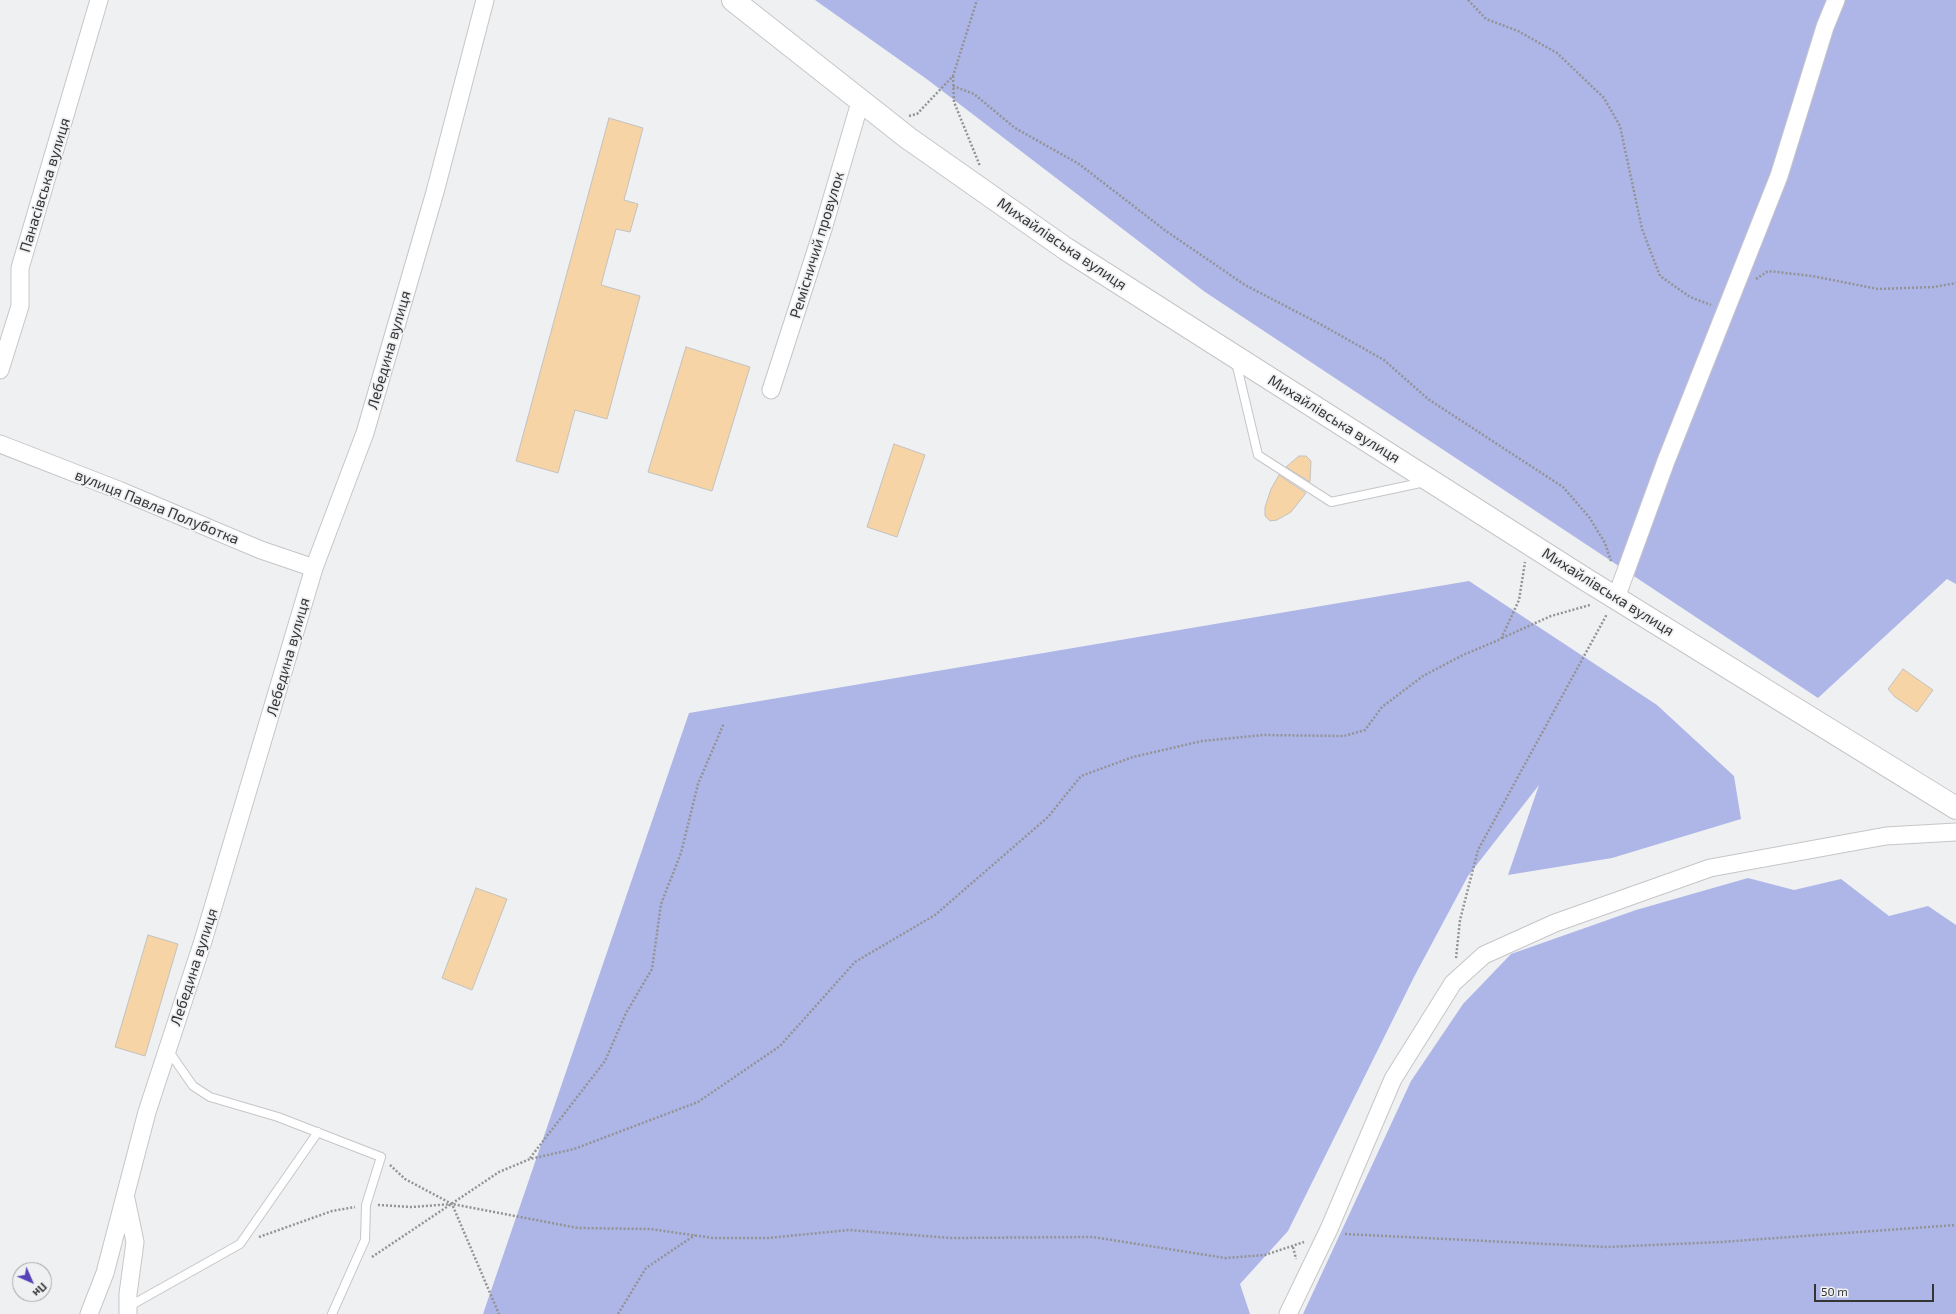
<!DOCTYPE html>
<html>
<head>
<meta charset="utf-8">
<style>
  body { margin:0 }
  #map { position:relative; width:1956px; height:1314px; overflow:hidden; background:#eff0f2; font-family:"Exo 2",sans-serif }
  canvas { display:block }
  .north { position:absolute; left:12px; top:1262px; width:40px; height:40px; box-sizing:border-box; background:#eff0f2; border:1px solid #a5a5a7; border-radius:50%; rotate:135deg; font-size:11px; font-weight:700; line-height:16px; text-align:center; color:#353536 }
  .north::after { content:''; display:block; margin:auto; width:14px; height:18px; background:#5641b9; clip-path:polygon(50% 0,100% 100%,50% 72%,0 100%) }
  .scale { position:absolute; left:1814px; top:1284px; width:120px; height:18px; box-sizing:border-box; border:2px solid #353536; border-top:0; padding-left:5px; font-size:12px; line-height:14px; white-space:nowrap; color:#353536; -webkit-text-stroke:3px #eff0f2; paint-order:stroke }
</style>
</head>
<body>
<div id="map">
<canvas width="1956" height="1314"></canvas>
<div class="north">Пн</div>
<div class="scale">50 m</div>
</div>
<script>
const g = document.querySelector('canvas').getContext('2d');
g.lineJoin = 'round';
function fillPath(path, color) { g.fillStyle = color; g.fill(path, 'evenodd'); }
const poly = rows => new Path2D(rows.map(r => 'M' + r).join(''));
function trace(path, color, width, dash) { g.strokeStyle = color; g.lineWidth = width; g.lineCap = dash ? 'butt' : 'round'; g.setLineDash(dash || []); g.stroke(path); }
function drawText(font, color, halo, rows, align = 'center') {
  g.font = font + ' "Exo 2",sans-serif'; g.lineWidth = 3.5; g.setLineDash([]); g.textBaseline = 'middle'; g.strokeStyle = halo; g.fillStyle = color; for (const [text, x, y, turn = 0] of rows) {
    g.save(); g.translate(x, y); g.rotate((+turn || 0) * Math.PI / 180); g.textAlign = isNaN(turn) ? turn : align; if (halo) g.strokeText(text, 0, 0); g.fillText(text, 0, 0); g.restore();
  }
}
const forest = poly([
  [815,0,1956,0,1956,584,1947,579,1818,698,1205,292,928,80],
  [1469,581,1657,705,1734,776,1741,819,1612,858,1508,875,1539,785,1468,876,1414,977,1288,1231,1240,1284,1250,1314,483,1314,689,713],
  [1748,878,1794,890,1841,879,1889,916,1928,906,1956,925,1956,1314,1303,1314,1411,1081,1463,1004,1511,954,1636,910]
]);
const building = poly([
  [609,118,643,128,624,200,638,204,630,232,616,229,601,285,640,296,607,419,575,410,558,473,516,461,609,118],
  [686,347,750,367,712,491,648,472,686,347],
  [894,444,925,455,897,537,867,527,894,444],
  [1299,456,1306,456,1311,461,1310,482,1286,467,1299,456],
  [1279,475,1306,493,1291,512,1277,520,1270,521,1265,516,1265,507,1271,489,1279,475],
  [1903,669,1933,690,1917,712,1895,697,1888,689,1903,669],
  [476,888,507,899,472,990,442,978,476,888],
  [148,935,178,944,145,1056,115,1047,148,935]
]);
const path = poly([
  [1468,0,1486,19,1518,31,1557,53,1604,98,1620,126,1642,229,1660,276,1690,297,1711,305],
  [953,76,954,102,980,166],
  [953,86,974,94,1015,128,1079,164,1166,231,1245,285,1320,324,1384,360,1428,399,1563,487,1589,517,1605,543,1611,561],
  [909,116,917,114,953,76,977,0],
  [1756,279,1768,271,1812,276,1878,289,1934,287,1956,283],
  [1502,638,1551,616,1590,605],
  [1456,958,1460,920,1478,850,1607,614],
  [530,1158,605,1061,626,1013,652,969,661,904,681,853,698,784,724,723],
  [390,1165,405,1179,452,1204,499,1314],
  [378,1205,412,1207,452,1204,578,1228,650,1229,713,1238,768,1238,849,1230,951,1238,1093,1237,1225,1258,1265,1255,1304,1242],
  [1345,1234,1607,1247,1721,1242,1956,1225],
  [259,1237,332,1211,355,1207],
  [1293,1247,1296,1259],
  [372,1257,499,1172,530,1159,574,1149,698,1102,780,1046,855,962,935,915,1048,817,1081,776,1133,757,1202,741,1263,735,1344,736,1365,730,1382,707,1423,676,1463,655,1501,639,1519,600,1525,562],
  [618,1314,646,1268,695,1235]
]);
const service = poly([
  [1236,362,1258,455,1331,502,1425,482],
  [168,1050,193,1086,210,1097,278,1117,381,1157,366,1205,365,1240,332,1314],
  [128,1307,240,1244,318,1132]
]);
const minor = poly([
  [0,370,20,306,20,268,99,0],
  [771,390,823,229,861,99],
  [0,444,121,491,261,550,314,568],
  [1616,598,1666,461,1779,176,1825,27,1836,0],
  [126,1199,135,1242,128,1294,128,1314],
  [89,1314,105,1273,147,1112,203,941,314,568,365,433,435,192,485,0],
  [1288,1314,1329,1229,1393,1079,1453,983,1484,955,1555,923,1710,868,1886,836,1956,832]
]);
const secondary = poly([
  [733,0,908,138,1066,249,1585,579,1956,808]
]);
const streetNames = [
  ["Панасівська вулиця",45,185,-73],
  ["Михайлівська вулиця",1062,244,34],
  ["Ремісничий провулок",817,245,-73],
  ["Лебедина вулиця",389,350,-74],
  ["Михайлівська вулиця",1334,419,32],
  ["вулиця Павла Полуботка",157,507,22],
  ["Михайлівська вулиця",1608,592,32],
  ["Лебедина вулиця",288,657,-74],
  ["Лебедина вулиця",194,967,-72]
];
fillPath(forest, '#aeb6e8');
fillPath(building, '#f6d4a5');
trace(building, '#c3c1bf', 1);
trace(service, '#c6c6c9', 10);
trace(minor, '#c6c6c9', 19);
trace(secondary, '#c6c6c9', 24);
trace(path, '#929394', 2.5, [2, 2]);
trace(service, '#fff', 8);
trace(minor, '#fff', 17);
trace(secondary, '#fff', 22);
drawText('15px', '#353536', '#eff0f2', streetNames);
</script>
</body>
</html>
